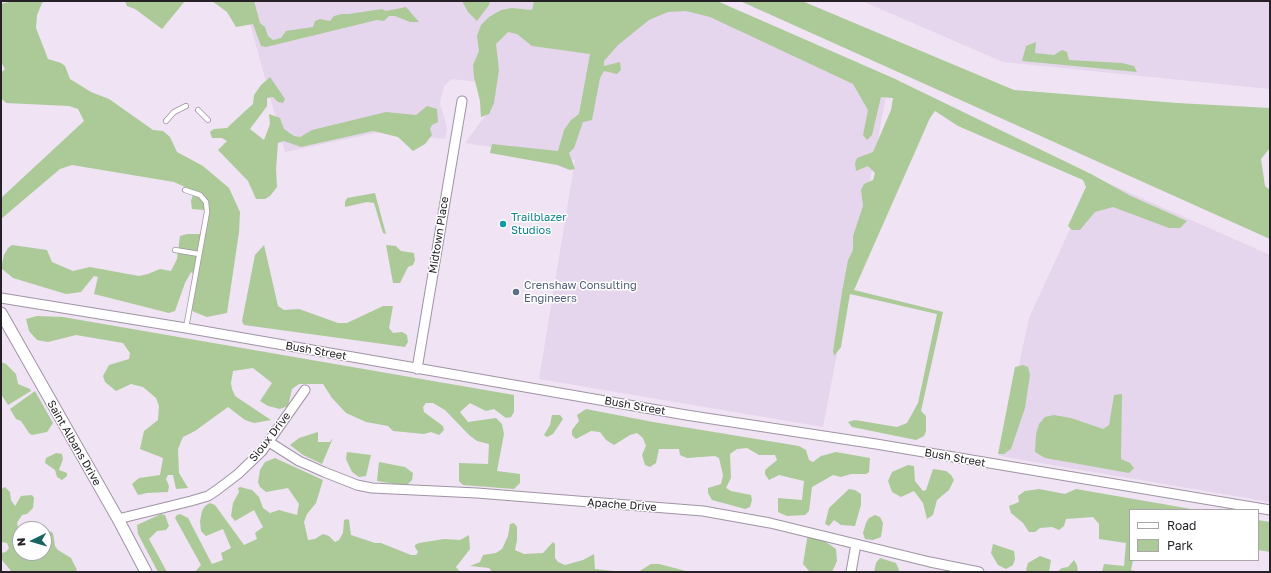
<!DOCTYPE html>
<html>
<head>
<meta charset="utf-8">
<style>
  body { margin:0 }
  #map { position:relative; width:1271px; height:573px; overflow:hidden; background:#efe3f4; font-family:"Golos Text",sans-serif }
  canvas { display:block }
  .frame { position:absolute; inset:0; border:2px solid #252127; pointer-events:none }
  .legend { position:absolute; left:1129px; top:509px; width:130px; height:52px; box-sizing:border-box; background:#fff; border:1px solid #a8a6a9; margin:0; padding:5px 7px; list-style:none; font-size:12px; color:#252127 }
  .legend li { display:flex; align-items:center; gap:8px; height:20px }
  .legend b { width:20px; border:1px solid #a8a6a9 }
  .north { position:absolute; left:12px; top:521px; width:40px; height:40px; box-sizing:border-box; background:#fff; border:1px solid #a8a6a9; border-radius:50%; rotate:265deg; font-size:11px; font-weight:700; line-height:16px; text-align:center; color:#252127 }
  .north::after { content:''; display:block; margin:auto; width:14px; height:18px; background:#186560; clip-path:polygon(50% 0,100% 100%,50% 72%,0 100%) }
</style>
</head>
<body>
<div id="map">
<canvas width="1271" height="573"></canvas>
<div class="frame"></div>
<ul class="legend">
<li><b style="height:5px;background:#fff"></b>Road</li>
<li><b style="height:11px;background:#abca98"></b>Park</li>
</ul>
<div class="north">N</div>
</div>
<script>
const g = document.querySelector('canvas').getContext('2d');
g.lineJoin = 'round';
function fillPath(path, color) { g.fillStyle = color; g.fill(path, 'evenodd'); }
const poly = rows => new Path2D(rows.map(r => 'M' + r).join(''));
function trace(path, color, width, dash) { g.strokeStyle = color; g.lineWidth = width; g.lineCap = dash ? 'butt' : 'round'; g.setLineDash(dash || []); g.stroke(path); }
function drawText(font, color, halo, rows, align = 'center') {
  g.font = font + ' "Golos Text",sans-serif'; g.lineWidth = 3; g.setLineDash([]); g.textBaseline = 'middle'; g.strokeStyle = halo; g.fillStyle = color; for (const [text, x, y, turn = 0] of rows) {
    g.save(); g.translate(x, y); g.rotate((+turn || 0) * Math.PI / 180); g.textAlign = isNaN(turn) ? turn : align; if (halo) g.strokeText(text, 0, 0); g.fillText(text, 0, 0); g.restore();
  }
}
const built = poly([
  [244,1,681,1,887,91,823,427,539,379,575,160,465,143,485,116,489,104,478,82,452,79,444,86,440,103,447,128,445,139,380,132,285,152],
  [862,1,1270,1,1270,89,1003,62],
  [1094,177,1270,255,1270,502,999,456,1029,318]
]);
const green = poly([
  [12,1,46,1,42,3,37,15,36,28,48,59,61,63,65,66,70,79,91,92,109,99,153,130,163,131,170,137,177,152,203,166,229,188,240,212,239,232,227,313,207,317,192,311,197,278,191,272,185,283,175,311,169,313,94,294,98,277,94,276,81,292,66,294,13,278,1,268,4,255,8,248,12,245,47,250,52,262,73,271,90,267,139,276,148,274,160,269,171,271,177,259,180,236,187,234,201,234,205,232,209,217,208,212,204,210,192,209,191,201,194,191,174,182,72,165,60,169,1,219,1,198,84,121,78,109,69,106,6,103,1,98,1,73,5,69,1,62,1,4],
  [125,1,185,1,162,29,135,9,127,6],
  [212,1,254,1,260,23,265,27,268,36,273,40,281,38,286,31,313,27,315,21,320,19,330,21,334,16,342,14,349,14,382,9,386,11,406,7,419,22,410,22,395,16,389,16,384,21,377,20,266,47,261,46,253,24,236,27,227,12],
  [462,1,490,1,489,5,477,21,468,12],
  [534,1,717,1,893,78,1091,174,1131,196,1187,221,1180,228,1169,228,1113,207,1095,212,1080,230,1072,230,1068,226,1086,187,1083,180,958,126,935,111,930,118,854,290,943,312,921,411,926,416,926,431,924,436,916,440,852,427,848,422,855,420,897,427,907,423,918,403,937,314,850,294,841,347,834,356,833,351,842,292,848,260,853,250,853,236,863,206,861,190,864,184,873,180,875,173,868,166,856,171,855,163,857,158,873,152,891,110,893,98,881,97,872,135,867,140,863,135,868,110,853,84,710,17,686,11,668,12,649,20,618,45,604,61,604,66,620,62,621,70,617,74,604,71,600,78,592,120,583,122,574,148,569,153,575,169,570,170,557,165,490,153,492,144,558,151,564,130,571,120,579,114,590,54,532,46,517,34,508,32,496,44,499,70,494,103,489,114,481,117,480,101,474,77,473,65,479,51,477,36,481,25,489,17,501,10,512,8,532,10],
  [740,1,802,1,1014,90,1177,103,1270,108,1270,148,1261,159,1265,186,1270,190,1270,239],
  [1036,42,1035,53,1054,55,1062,50,1067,52,1069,60,1122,63,1134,66,1137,72,1022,61,1026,46],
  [270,77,285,99,283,103,278,102,273,97,267,98,267,106,250,129,264,140,270,124,269,114,280,118,284,129,294,136,300,137,312,130,386,112,416,115,427,106,437,109,438,122,432,125,430,129,432,135,425,144,413,151,398,137,373,131,301,147,284,141,278,143,276,169,277,187,270,196,265,199,256,199,248,181,218,150,227,141,222,138,212,138,210,132,214,129,227,128,243,113,253,104,254,95,261,85],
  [375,193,386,234,383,233,374,203,367,202,345,207,345,202,347,198],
  [264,245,278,306,284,310,299,309,338,323,347,323,383,306,393,306,389,328,393,333,402,332,407,335,408,342,405,347,244,325,242,321,255,255],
  [386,245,396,246,401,251,414,253,415,260,413,265,408,267,400,283,393,283],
  [37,316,63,317,514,395,514,412,511,417,506,418,494,409,486,411,470,403,460,412,468,422,496,418,502,424,504,434,497,471,520,474,520,483,514,489,463,485,459,481,459,463,488,464,489,444,477,441,469,435,445,410,433,403,426,403,423,407,424,412,443,426,444,430,439,435,431,432,424,434,393,431,388,426,366,422,355,417,346,413,332,398,323,384,299,384,292,389,288,406,280,409,268,406,260,401,272,383,253,368,233,371,231,383,232,389,235,396,271,420,254,423,245,420,228,407,195,431,183,437,178,449,179,473,188,488,176,489,173,475,168,475,166,479,169,486,168,492,147,493,138,495,132,484,139,478,160,475,163,458,140,449,144,431,158,420,159,406,156,398,143,387,131,384,116,391,105,382,103,376,109,365,129,359,130,353,123,343,76,335,48,342,37,340,29,331,26,319],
  [1,362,6,364,16,374,18,384,30,389,31,391,8,405,1,394],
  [1023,365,1028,367,1030,375,1025,408,1011,449,1004,454,998,454,1015,367],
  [35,391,53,423,47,432,32,435,29,433,21,421,16,419,10,409],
  [1122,394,1121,459,1130,463,1134,468,1129,473,1045,458,1035,452,1036,434,1039,424,1045,417,1054,415,1071,418,1103,429,1109,425,1114,395],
  [586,409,653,422,799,446,806,450,809,460,813,462,821,456,836,452,870,458,869,472,866,474,851,474,841,477,833,475,812,487,809,511,805,515,787,516,778,512,778,498,802,500,804,481,779,475,769,480,765,474,765,470,777,460,775,455,759,455,747,448,737,449,730,454,731,478,726,488,731,491,751,495,752,500,750,507,745,509,712,500,708,493,708,488,721,484,723,475,719,458,715,456,687,458,680,455,679,449,659,449,656,463,650,467,645,465,642,455,646,446,643,438,637,433,630,435,614,445,606,440,600,432,591,431,576,439,572,435,572,430,579,421,577,415],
  [552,415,560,415,563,419,553,434,547,437,544,435,550,425],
  [318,432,318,442,330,442,333,438,322,464,303,455,290,445,299,438],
  [347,452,371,455,366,476,359,477,352,472,346,459],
  [56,453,62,454,63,459,59,470,67,473,67,476,62,480,57,477,55,470,45,463,46,458],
  [275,458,323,480,316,503,307,514,304,522,308,540,315,539,323,534,329,536,335,542,339,540,343,533,344,520,347,519,349,520,351,535,375,543,381,543,411,555,416,555,418,552,415,547,415,545,419,543,444,539,460,540,469,535,470,549,456,567,460,572,195,572,201,565,175,518,177,515,180,514,188,518,212,564,223,560,221,553,231,548,223,529,206,536,201,531,200,521,202,511,205,506,210,503,215,505,244,545,257,539,255,533,263,527,254,510,235,521,231,516,233,503,239,492,238,488,240,487,252,490,259,497,263,508,270,513,279,510,297,515,299,504,288,488,266,492,260,487,258,482,260,470,265,462],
  [379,462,405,467,413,473,412,480,406,486,377,481],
  [908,465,914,466,915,481,923,491,926,490,933,469,946,471,951,475,954,480,949,490,937,500,933,515,927,519,923,503,914,491,901,497,892,492,888,481,892,472],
  [5,487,10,492,11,500,15,506,21,496,32,495,34,498,33,508,27,514,22,515,17,523,20,535,20,553,44,553,44,529,38,529,41,527,44,528,53,533,55,546,58,550,71,558,77,570,74,572,12,572,1,559,1,553,6,552,9,548,7,543,1,542,1,489],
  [849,489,855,490,861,494,861,505,855,526,841,525,834,520,829,526,825,524,829,508],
  [1039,489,1065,494,1076,489,1197,510,1130,510,1130,560,1133,560,1131,570,1138,572,1102,572,1104,564,1124,566,1126,543,1099,539,1099,524,1093,517,1066,519,1064,526,1059,530,1052,527,1040,528,1035,532,1029,532,1023,523,1011,513,1009,506,1019,502,1018,496,1025,491],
  [161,514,165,515,169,526,166,530,157,531,149,539,167,572,158,572,138,534,137,525],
  [875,515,880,517,883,523,881,537,873,540,865,539,863,533,866,523,869,518],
  [1258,520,1270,522,1270,552,1258,550],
  [514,523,517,527,517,540,515,550,524,554,543,553,553,542,555,544,555,558,558,562,565,565,583,560,594,554,595,569,624,572,492,572,489,568,470,566,480,562,483,555,496,553,502,549,508,536,510,524],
  [808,533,819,537,836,549,837,561,832,572,810,572,803,564],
  [993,544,1014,551,1015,559,1013,565,1006,569,998,565,991,553],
  [1040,556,1051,560,1049,572,1028,572,1026,570,1028,563],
  [880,558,896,563,899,570,897,572,874,572,876,563],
  [1074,560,1077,565,1078,572,1057,572,1062,568,1068,567],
  [651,564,659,564,690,572,705,572,638,572]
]);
const service = poly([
  [198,110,208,120],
  [166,121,174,112,186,106],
  [185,190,200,195,206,202,207,212,186,328],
  [175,250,199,254]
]);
const minor = poly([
  [1,298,186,328,686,415,876,444,1270,510],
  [417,369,462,101],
  [269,442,299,461,324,472,357,485,372,488,477,493,703,511,770,523,930,562,979,572],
  [118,519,191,501,208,496,217,490,238,474,262,451,305,390],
  [851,572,856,544]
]);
const tertiary = poly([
  [1,313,118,519,146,572]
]);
const markers = [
  [503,224,4,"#0f9aa8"],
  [516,292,4,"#5c6f8a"]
];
const cultureNames = [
  ["Trailblazer",511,218],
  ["Studios",511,231]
];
const streetNames = [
  ["Midtown Place",439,235,-81],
  ["Bush Street",316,351,10],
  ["Bush Street",635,406,10],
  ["Sioux Drive",270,437,-52],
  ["Saint Albans Drive",74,443,60],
  ["Bush Street",955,458,10],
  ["Apache Drive",622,505,4]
];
const serviceNames = [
  ["Crenshaw Consulting",524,286],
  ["Engineers",524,299]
];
fillPath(built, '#e6d6ed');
fillPath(green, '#abca98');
trace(service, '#9f94a3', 6);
trace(minor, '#9f94a3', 11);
trace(tertiary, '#9f94a3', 13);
trace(service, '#fff', 4.5);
trace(minor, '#fff', 9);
trace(tertiary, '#fff', 11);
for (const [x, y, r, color] of markers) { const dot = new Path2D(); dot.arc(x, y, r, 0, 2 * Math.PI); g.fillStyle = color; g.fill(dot); trace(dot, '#fff', 1.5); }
drawText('11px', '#0d838f', '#fff', cultureNames, 'left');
drawText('11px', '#252127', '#fff', streetNames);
drawText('11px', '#4e5e75', '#fff', serviceNames, 'left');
</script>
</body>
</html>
